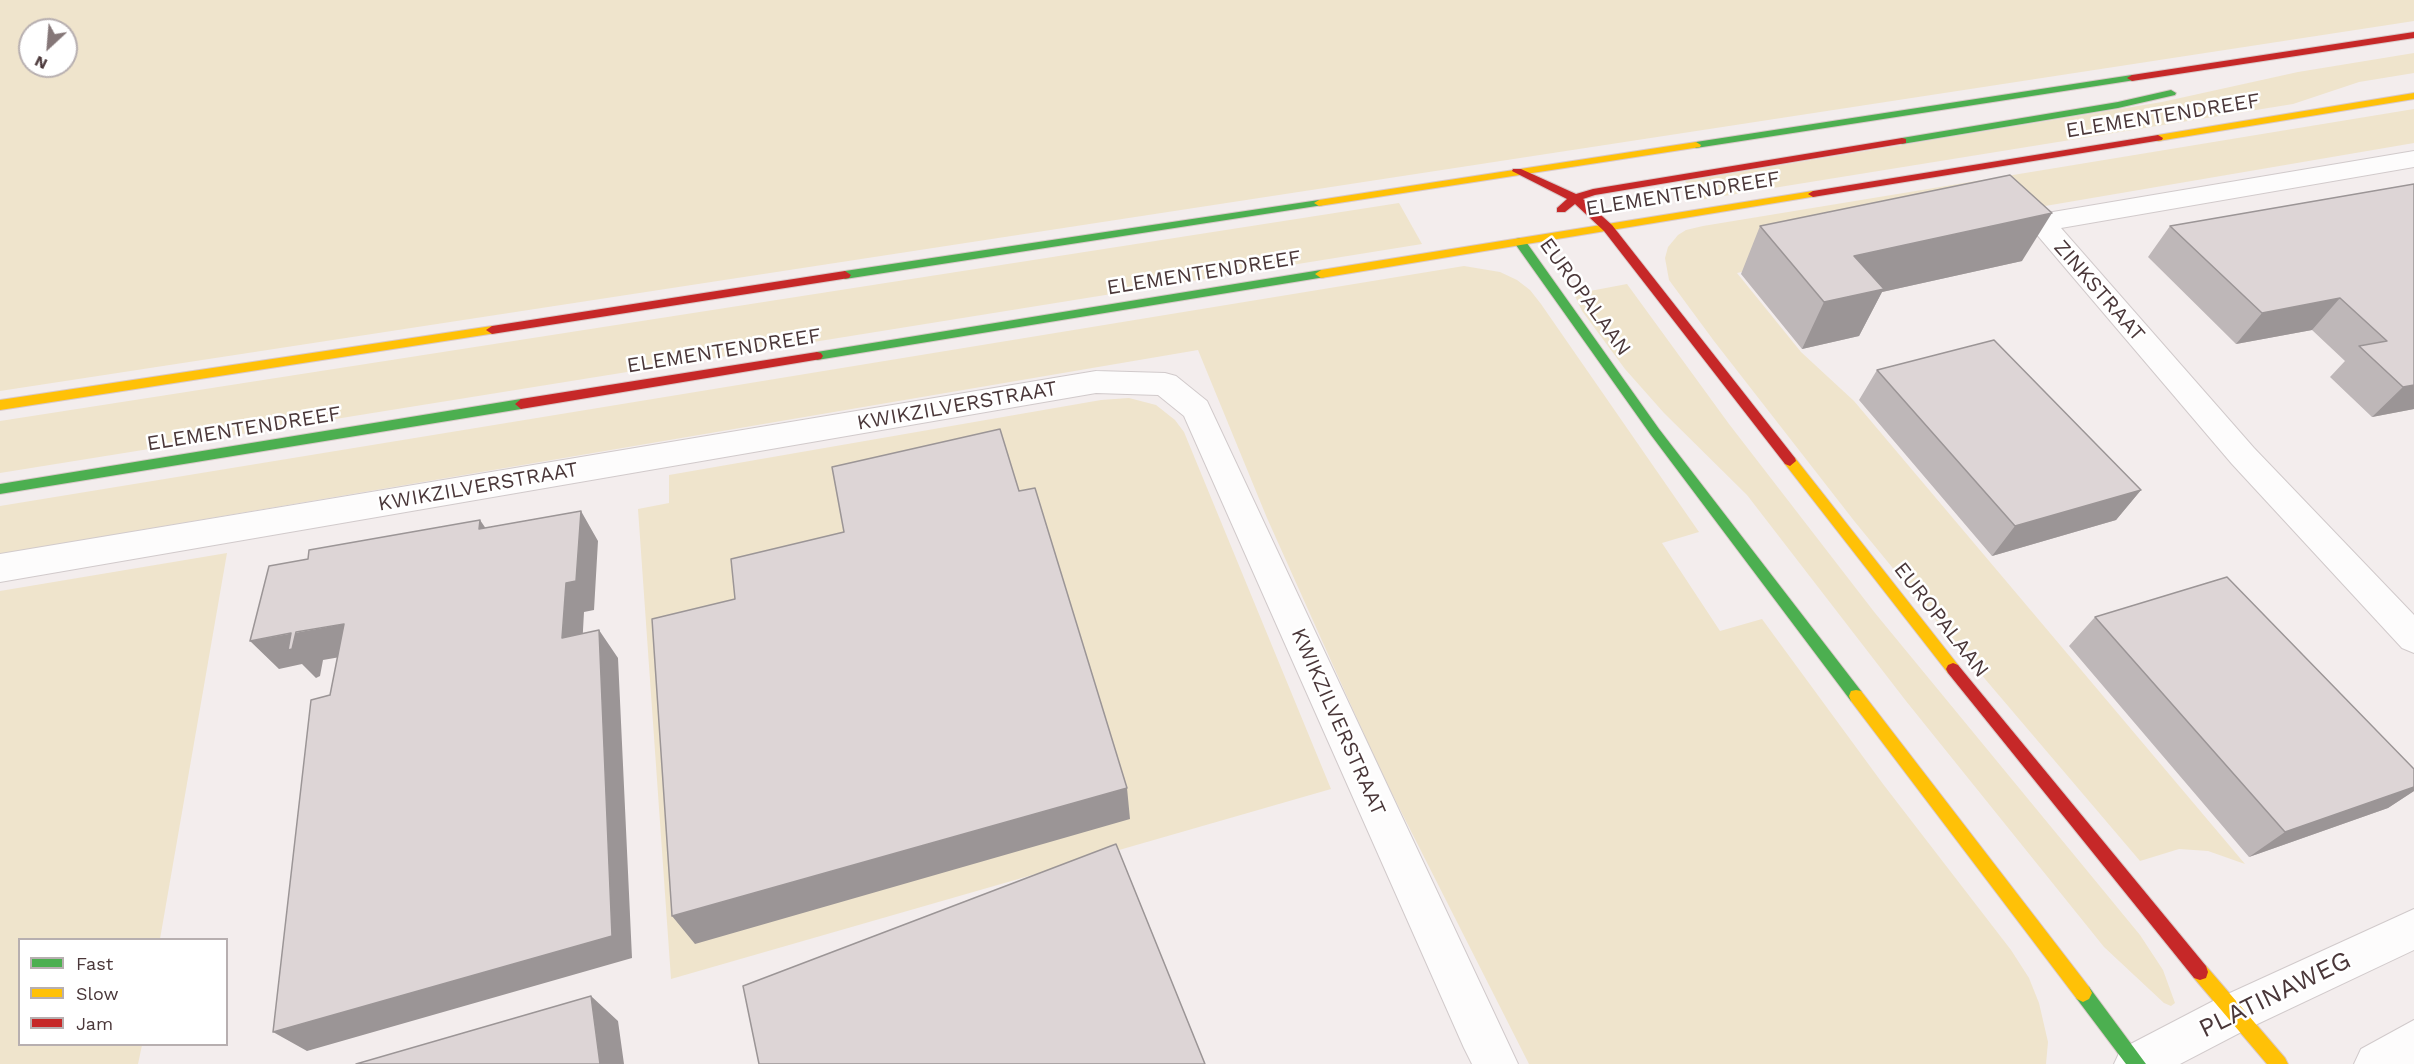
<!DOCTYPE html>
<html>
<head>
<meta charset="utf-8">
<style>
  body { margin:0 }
  #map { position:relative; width:2414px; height:1064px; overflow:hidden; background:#f3eded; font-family:"Work Sans",sans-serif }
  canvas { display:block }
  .legend { position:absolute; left:18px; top:938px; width:210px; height:108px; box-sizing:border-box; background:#fff; border:2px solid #b7afb0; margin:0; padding:8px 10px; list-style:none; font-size:18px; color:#4a3739 }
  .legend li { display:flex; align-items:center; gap:12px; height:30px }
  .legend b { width:30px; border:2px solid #b7afb0 }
  .north { position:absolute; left:18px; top:18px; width:60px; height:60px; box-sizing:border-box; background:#fff; border:2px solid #b7afb0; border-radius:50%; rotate:206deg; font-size:16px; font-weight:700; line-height:24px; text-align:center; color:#4a3739 }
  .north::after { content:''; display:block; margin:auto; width:21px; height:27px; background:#857778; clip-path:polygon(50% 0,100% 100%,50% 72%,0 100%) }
</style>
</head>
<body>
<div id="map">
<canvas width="2414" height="1064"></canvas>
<ul class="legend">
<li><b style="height:8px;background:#4caf50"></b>Fast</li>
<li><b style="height:8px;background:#ffc107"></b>Slow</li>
<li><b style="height:8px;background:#c62828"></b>Jam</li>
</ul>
<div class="north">N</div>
</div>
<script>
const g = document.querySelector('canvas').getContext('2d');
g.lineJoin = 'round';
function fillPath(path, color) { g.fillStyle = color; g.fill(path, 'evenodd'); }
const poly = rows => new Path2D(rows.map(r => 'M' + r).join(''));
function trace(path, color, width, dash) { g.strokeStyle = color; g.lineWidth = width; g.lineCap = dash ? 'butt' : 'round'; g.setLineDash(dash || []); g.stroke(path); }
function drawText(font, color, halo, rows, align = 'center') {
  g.font = font + ' "Work Sans",sans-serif'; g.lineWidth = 5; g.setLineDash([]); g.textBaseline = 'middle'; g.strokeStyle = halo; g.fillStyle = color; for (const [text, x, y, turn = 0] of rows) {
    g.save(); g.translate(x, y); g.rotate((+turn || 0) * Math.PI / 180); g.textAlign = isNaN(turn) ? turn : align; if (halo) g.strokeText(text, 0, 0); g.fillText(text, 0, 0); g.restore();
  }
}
const green = poly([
  [0,0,2414,0,2414,21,0,391],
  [30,30,66,30,66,66,30,66],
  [2414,53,2414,73,2359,82,2293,104,1699,200,1685,181,2162,102,2298,72],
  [2414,109,2414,143,2010,212,1737,273,1801,352,1854,401,2245,864,2208,851,2179,849,2140,861,1951,639,1855,522,1714,341,1669,280,1665,258,1668,247,1678,235,1686,230,1703,226],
  [1399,203,1422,244,0,473,0,421],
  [1464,266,1500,272,1517,280,1530,290,1541,304,1699,532,1662,543,1720,631,1762,619,1883,784,2011,950,2029,978,2039,1003,2048,1042,2046,1064,1529,1064,1380,770,1267,518,1198,350,0,554,0,506],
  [1627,284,1729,424,1875,613,2140,935,2163,970,2175,1003,2171,1006,2164,1003,2104,947,1906,701,1747,495,1664,413,1625,369,1582,311,1574,294],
  [1129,398,1156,405,1175,420,1184,432,1331,789,671,979,638,509,669,503,669,475,1101,400],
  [227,553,160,939,20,940,20,1044,142,1045,138,1064,0,1064,0,591]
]);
const street = poly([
  [2414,151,2414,167,2061,228,2254,448,2414,615,2414,653,2402,648,2232,464,2027,223,2031,217,2041,214,2414,151],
  [1096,371,1165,373,1176,376,1207,401,1518,1064,1472,1064,1464,1048,1184,416,1158,395,1096,393,0,582,0,554,1096,371],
  [2414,909,2414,950,2249,1028,2180,1064,2114,1064,2121,1049,2219,998,2414,909],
  [2414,1020,2414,1064,2354,1064,2361,1049,2414,1020]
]);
const fast = poly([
  [2132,75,2135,76,2135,80,1696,148,1691,145,1696,142,2132,75],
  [2171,90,2176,93,2175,95,2118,108,1902,144,1897,141,1902,138,2118,102,2171,90],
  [1319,200,1323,201,1323,205,845,279,839,275,845,271,1319,200],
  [1520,238,1524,239,1659,429,1861,691,1863,696,1861,701,1856,702,1851,701,1651,435,1516,245,1516,239,1520,238],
  [1321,270,1325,271,1325,277,817,360,811,356,817,352,1321,270],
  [521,399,527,404,521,409,0,494,0,484,521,399],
  [2083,984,2089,987,2146,1064,2126,1064,2077,999,2074,993,2077,987,2083,984]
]);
const slow = poly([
  [2414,93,2414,99,2158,141,2153,138,2158,135,2414,93],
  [1696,142,1701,145,1700,147,1319,206,1314,203,1319,200,1696,142],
  [1813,191,1817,192,1817,196,1321,278,1315,274,1321,270,1813,191],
  [492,326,496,327,498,330,496,333,0,410,0,400,492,326],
  [1790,456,1795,458,1958,665,1960,669,1958,673,1953,675,1948,673,1785,464,1784,461,1790,456],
  [1856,690,1861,691,2089,987,2092,993,2089,999,2083,1002,2077,999,1851,701,1849,696,1851,691,1856,690],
  [2200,964,2206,966,2285,1058,2288,1064,2267,1064,2194,978,2192,972,2194,966,2200,964]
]);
const jam = poly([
  [2414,32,2414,38,2132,81,2127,78,2132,75,2414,32],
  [2158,135,2163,138,2162,140,1813,197,1808,194,1813,191,2158,135],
  [1902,138,1906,139,1906,143,1595,195,1583,199,1612,225,1795,458,1796,461,1790,466,1785,464,1604,231,1575,204,1565,212,1557,212,1557,208,1567,199,1512,171,1513,169,1521,169,1576,194,1593,189,1902,138],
  [845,271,851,275,849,278,492,334,486,330,492,326,845,271],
  [817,352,821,353,823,356,821,359,521,409,515,404,521,399,817,352],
  [1953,663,1958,665,2206,966,2208,972,2206,978,2200,980,2194,978,1948,673,1946,669,1948,665,1953,663]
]);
const wall = poly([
  [2414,184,2414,409,2372,417,2330,377,2345,361,2312,330,2236,344,2148,257,2170,226],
  [1760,226,2022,261,1882,292,1859,336,1802,349,1741,274],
  [1877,370,2141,490,2116,520,1992,556,1859,400],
  [2095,617,2414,769,2414,791,2388,808,2249,857,2069,646]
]);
const shadedWall = poly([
  [2052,213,2022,261,1882,292,1859,336,1802,349,1824,302,1854,256],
  [2340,298,2312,330,2236,344,2262,313],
  [2414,385,2414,409,2372,417,2403,387],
  [2141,490,2116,520,1992,556,2015,526],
  [581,511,598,541,594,610,584,612,581,666,562,638,566,583],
  [480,520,500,549,479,529],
  [344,624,369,652,323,660,320,676,316,678,302,664,279,669,250,641],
  [599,630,618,658,632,958,307,1051,273,1032],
  [2414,787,2414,791,2388,808,2249,857,2285,832],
  [1127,788,1130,819,695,944,672,916],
  [591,996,618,1021,624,1064,600,1064]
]);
const building = poly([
  [2010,175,2052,213,1854,256,1884,289,1824,302,1760,226,2010,175],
  [2414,184,2414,385,2403,387,2359,346,2387,341,2340,298,2262,313,2170,226,2414,184],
  [1994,340,2141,490,2015,526,1877,370,1994,340],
  [1000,429,1019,491,1035,488,1127,788,672,916,652,619,735,599,731,559,844,532,832,467,1000,429],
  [581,511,576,581,566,583,562,638,599,630,612,936,273,1032,311,700,330,695,344,624,296,632,292,649,288,650,291,633,250,641,269,566,308,559,309,550,480,520,479,529,581,511],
  [2227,577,2414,769,2414,787,2285,832,2095,617,2227,577],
  [1116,844,1205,1064,759,1064,743,986,1116,844],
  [591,996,600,1064,356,1064,591,996]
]);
const streetNames = [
  ["ELEMENTENDREEF",2163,116,-9],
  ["ELEMENTENDREEF",1683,194,-9],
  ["ELEMENTENDREEF",1204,273,-9],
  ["ZINKSTRAAT",2099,291,49],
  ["EUROPALAAN",1585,297,54],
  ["ELEMENTENDREEF",724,351,-9],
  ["KWIKZILVERSTRAAT",957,406,-10],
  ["ELEMENTENDREEF",244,429,-9],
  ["KWIKZILVERSTRAAT",478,487,-10],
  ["EUROPALAAN",1941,620,52],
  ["KWIKZILVERSTRAAT",1338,722,66]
];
const nearStreetnames = [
  ["PLATINAWEG",2275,995,-26]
];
fillPath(green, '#efe4cc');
trace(street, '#d1cacb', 2);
trace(fast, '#d9c9c9', 2);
trace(slow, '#d9c9c9', 2);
trace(jam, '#d9c9c9', 2);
fillPath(street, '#fdfcfc');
fillPath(fast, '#4caf50');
fillPath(slow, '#ffc107');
fillPath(jam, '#c62828');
fillPath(wall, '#beb7b8');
fillPath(shadedWall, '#9b9596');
fillPath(building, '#ddd5d6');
trace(building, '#9b9596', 1.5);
drawText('21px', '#4a3739', '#fff', streetNames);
drawText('26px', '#4a3739', '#fff', nearStreetnames);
</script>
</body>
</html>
